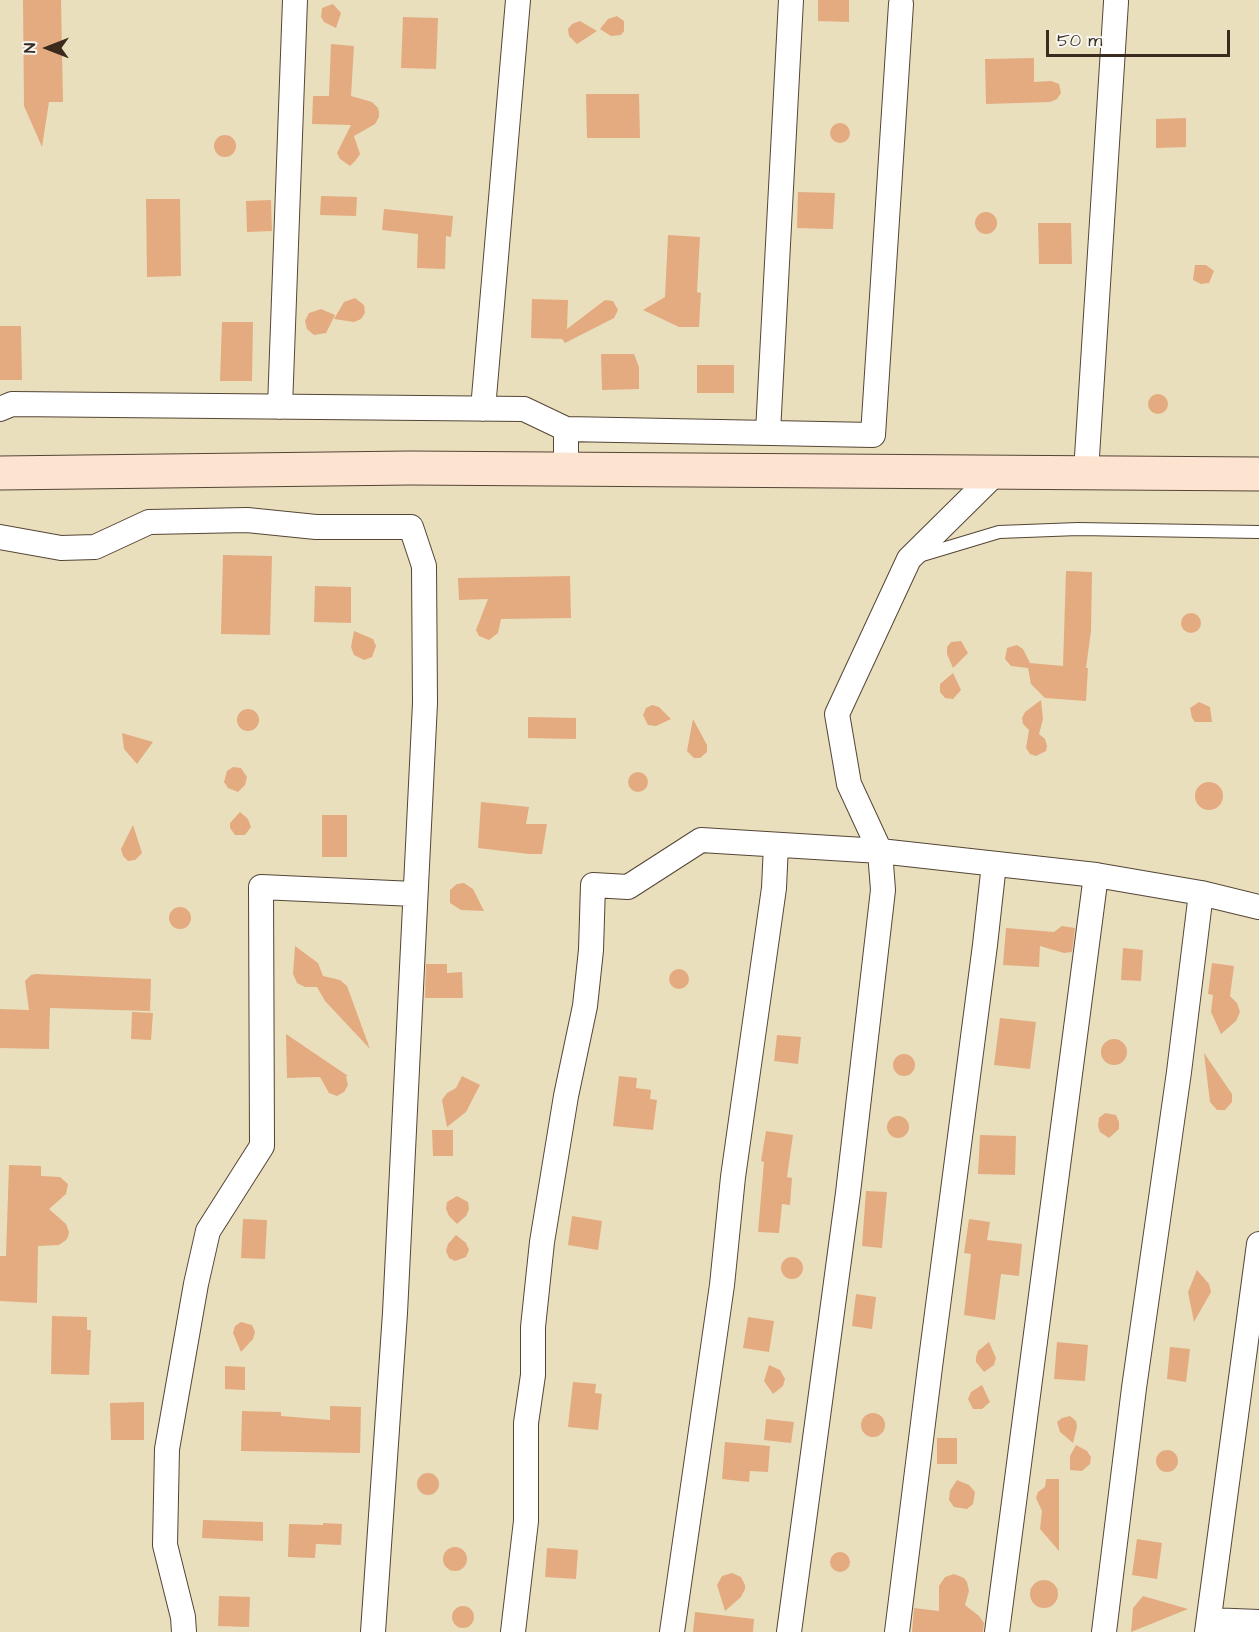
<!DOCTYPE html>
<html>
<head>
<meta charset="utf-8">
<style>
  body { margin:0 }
  #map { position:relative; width:1259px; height:1632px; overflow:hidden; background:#e9dfbc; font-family:"Architects Daughter",sans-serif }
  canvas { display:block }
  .north { position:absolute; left:18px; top:18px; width:60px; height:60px; -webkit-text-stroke:4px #f6f6f2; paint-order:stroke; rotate:270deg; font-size:16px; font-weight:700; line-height:24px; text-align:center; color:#3b2a1e }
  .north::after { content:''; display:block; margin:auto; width:21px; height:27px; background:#3b2a1e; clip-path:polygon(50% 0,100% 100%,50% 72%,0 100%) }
  .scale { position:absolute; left:1046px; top:30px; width:184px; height:27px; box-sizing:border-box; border:3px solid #3b2a1e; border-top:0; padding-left:8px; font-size:18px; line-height:21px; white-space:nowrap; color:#3b2a1e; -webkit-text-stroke:4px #f6f6f2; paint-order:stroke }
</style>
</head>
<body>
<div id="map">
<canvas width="1259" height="1632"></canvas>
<div class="north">N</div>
<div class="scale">50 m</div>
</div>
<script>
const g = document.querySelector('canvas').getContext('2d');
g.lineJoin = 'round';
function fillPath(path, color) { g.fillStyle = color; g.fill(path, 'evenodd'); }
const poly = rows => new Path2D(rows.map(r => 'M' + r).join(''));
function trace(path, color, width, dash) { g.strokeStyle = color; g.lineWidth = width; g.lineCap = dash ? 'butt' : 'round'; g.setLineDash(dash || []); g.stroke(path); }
const building = poly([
  [23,0,61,0,63,102,49,102,42,147,24,106],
  [818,0,849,0,849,22,818,21],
  [333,4,341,13,336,28,324,22,321,17,322,8],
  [617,16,624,21,624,31,621,35,611,36,600,29,608,19],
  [403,17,438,18,436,69,401,68],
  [580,21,597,31,577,44,569,36,568,29,572,24],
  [331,44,354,46,351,96,372,102,378,108,379,112,379,117,375,124,354,136,360,154,356,160,350,166,340,159,337,153,351,125,312,124,313,96,329,96],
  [1034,58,1034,82,1051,81,1059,84,1061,93,1057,99,1050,102,986,104,985,59],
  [586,94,639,94,640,138,587,138],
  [1186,118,1186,147,1156,148,1156,119],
  '830 133a10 10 0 1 1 20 0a10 10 0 1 1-20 0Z',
  '214 146a11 11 0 1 1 22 0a11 11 0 1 1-22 0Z',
  [798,192,835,193,833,229,797,228],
  [321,196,357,197,356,216,320,215],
  [146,199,180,199,181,276,147,277],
  [271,200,272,231,247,232,246,201],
  [384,209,453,216,451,237,446,236,445,269,417,268,418,234,382,230],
  '975 223a11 11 0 1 1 22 0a11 11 0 1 1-22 0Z',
  [1038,223,1071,223,1072,264,1039,264],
  [668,235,700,237,697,292,701,293,699,327,679,327,643,310,665,297],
  [1195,265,1206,265,1214,271,1209,283,1201,284,1193,280],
  [355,298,364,305,365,313,361,319,354,322,334,319,344,302],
  [532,299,568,300,567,329,605,300,613,301,618,310,614,318,565,343,562,339,531,338],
  [321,309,335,315,326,333,314,335,307,329,305,321,309,313],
  [222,322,253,322,252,381,220,381],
  [0,326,21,326,22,380,0,380],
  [601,354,634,354,639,367,639,389,602,390],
  [697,365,734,365,734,393,697,393],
  '1148 404a10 10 0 1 1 20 0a10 10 0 1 1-20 0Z',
  [223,555,272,556,270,635,221,634],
  [1066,571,1092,572,1091,631,1086,668,1088,668,1086,701,1045,698,1031,684,1028,668,1011,666,1005,659,1007,648,1017,645,1023,649,1030,663,1063,666],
  [570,576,571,618,501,619,498,633,489,640,479,636,476,630,488,599,459,600,458,578],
  [315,586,351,587,351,623,314,622],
  '1181 623a10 10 0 1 1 20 0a10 10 0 1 1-20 0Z',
  [354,631,373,639,376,646,372,657,364,660,354,655,351,647],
  [961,641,968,653,953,668,947,654,947,647,951,642],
  [953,673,961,690,953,699,945,698,940,692,940,684],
  [1041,700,1043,719,1039,734,1045,739,1047,746,1046,751,1036,756,1030,754,1026,748,1029,730,1023,724,1022,718,1025,712],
  [1199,702,1210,707,1212,722,1195,722,1192,718,1190,708],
  [652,705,659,707,671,719,656,726,648,725,643,715,646,708],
  '237 720a11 11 0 1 1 22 0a11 11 0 1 1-22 0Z',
  [528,717,576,718,576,739,528,738],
  [693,719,707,745,707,752,700,758,694,758,687,751],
  [122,733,153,742,137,764,124,749],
  [233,767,241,768,247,777,245,785,238,792,228,788,224,782,227,771],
  '628 782a10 10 0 1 1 20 0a10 10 0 1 1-20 0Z',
  '1195 796a14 14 0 1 1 28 0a14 14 0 1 1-28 0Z',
  [481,802,529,807,526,824,547,824,542,854,529,854,478,848],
  [240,812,248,819,251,827,245,835,235,835,230,828,230,823],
  [322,815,347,815,347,857,322,857],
  [133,825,142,853,135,860,128,861,123,856,121,849],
  [464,883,473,889,484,911,461,910,450,903,450,890,457,884],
  '169 918a11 11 0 1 1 22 0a11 11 0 1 1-22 0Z',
  [1062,926,1075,928,1072,952,1064,953,1040,946,1039,967,1003,965,1006,928,1054,932],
  [295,946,318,963,323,976,340,980,347,986,370,1049,325,1001,317,987,305,987,297,983,293,974],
  [1123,948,1143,950,1141,981,1121,980],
  [1212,963,1234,966,1230,996,1237,1003,1240,1012,1236,1021,1221,1034,1211,1012,1213,995,1208,994],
  [426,964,447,964,447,973,462,972,463,998,425,998],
  '669 979a10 10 0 1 1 20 0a10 10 0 1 1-20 0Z',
  [36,974,151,979,150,1011,50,1008,49,1049,0,1048,0,1009,29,1010,25,981,31,975],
  [132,1012,153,1013,151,1040,131,1039],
  [1000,1018,1036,1022,1030,1069,994,1065],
  [286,1034,348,1076,346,1076,348,1085,344,1092,337,1096,329,1093,320,1077,287,1078],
  [777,1035,801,1037,798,1064,774,1061],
  '1101 1052a13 13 0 1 1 26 0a13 13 0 1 1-26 0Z',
  [1204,1053,1232,1094,1232,1102,1225,1110,1217,1110,1210,1102],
  '893 1065a11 11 0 1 1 22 0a11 11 0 1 1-22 0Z',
  [462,1076,480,1085,466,1112,447,1127,442,1100,447,1093,456,1088],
  [619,1076,637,1078,636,1088,651,1090,650,1099,657,1100,653,1130,613,1126],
  [1105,1113,1116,1115,1119,1122,1119,1129,1109,1138,1100,1132,1098,1126,1099,1118],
  '887 1127a11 11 0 1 1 22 0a11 11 0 1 1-22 0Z',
  [432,1130,453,1130,453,1156,433,1156],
  [766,1131,793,1135,787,1177,792,1178,790,1205,782,1204,779,1233,758,1232,764,1162,761,1161],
  [980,1135,1016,1136,1015,1175,978,1174],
  [9,1165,41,1166,41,1176,60,1177,68,1184,66,1194,49,1209,66,1224,69,1232,68,1237,66,1240,59,1245,38,1246,37,1303,0,1301,0,1256,6,1256],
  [866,1191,887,1192,882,1248,862,1246],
  [457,1196,468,1202,469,1209,466,1216,457,1224,449,1216,446,1209,447,1202],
  [572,1216,602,1221,598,1250,568,1245],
  [243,1219,267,1220,265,1259,241,1258],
  [969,1219,990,1222,987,1240,1022,1244,1019,1276,1001,1274,995,1320,964,1315,971,1254,964,1253],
  [456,1235,466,1243,469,1250,466,1257,455,1261,449,1258,446,1251,448,1244],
  '781 1268a11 11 0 1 1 22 0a11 11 0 1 1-22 0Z',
  [1197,1270,1209,1284,1211,1292,1194,1322,1188,1292],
  [856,1294,876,1297,872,1329,852,1326],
  [52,1316,87,1317,87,1330,91,1330,89,1375,51,1374],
  [748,1317,774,1321,769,1352,743,1348],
  [241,1322,252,1325,255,1332,253,1339,241,1352,233,1333,235,1326],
  [989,1342,996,1358,994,1365,984,1372,976,1362,976,1357,978,1351],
  [1057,1342,1088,1345,1085,1381,1054,1379],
  [1170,1347,1190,1349,1186,1382,1167,1379],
  [769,1365,780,1370,785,1379,783,1386,773,1394,764,1381],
  [225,1366,245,1367,245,1390,225,1389],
  [573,1382,596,1384,595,1393,602,1394,598,1430,568,1427],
  [982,1385,990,1402,982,1409,973,1409,968,1399,971,1392],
  [144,1402,144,1440,111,1440,110,1403],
  [330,1406,361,1407,360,1453,241,1451,242,1411,281,1412,281,1416,330,1420],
  '861 1425a12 12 0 1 1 24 0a12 12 0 1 1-24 0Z',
  [1070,1416,1076,1421,1077,1427,1073,1443,1060,1432,1057,1422,1062,1418],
  [766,1419,794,1422,791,1443,764,1440],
  [937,1438,957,1438,957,1464,937,1464],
  [725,1442,770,1446,768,1472,750,1471,749,1482,722,1479],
  [1076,1445,1087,1451,1091,1457,1090,1464,1082,1471,1070,1470,1070,1456],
  '1156 1461a11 11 0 1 1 22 0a11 11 0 1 1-22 0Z',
  '417 1484a11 11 0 1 1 22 0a11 11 0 1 1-22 0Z',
  [1046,1479,1059,1479,1059,1551,1040,1529,1042,1511,1036,1498,1038,1492,1045,1487],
  [957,1480,969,1485,975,1492,973,1504,967,1509,954,1507,949,1500,950,1491],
  [203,1520,263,1522,263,1541,202,1538],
  [323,1523,342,1524,341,1545,316,1544,315,1558,288,1557,289,1524,323,1525],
  [1137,1539,1162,1543,1157,1579,1132,1575],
  '443 1559a12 12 0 1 1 24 0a12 12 0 1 1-24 0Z',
  [547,1548,578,1550,576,1579,545,1577],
  '830 1562a10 10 0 1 1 20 0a10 10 0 1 1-20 0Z',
  [732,1573,741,1577,745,1585,745,1589,741,1597,725,1611,717,1585,722,1576],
  [954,1574,964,1578,967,1582,969,1591,965,1605,979,1616,984,1623,983,1632,912,1632,914,1608,939,1611,939,1586,945,1577],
  '1030 1594a14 14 0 1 1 28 0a14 14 0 1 1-28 0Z',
  [219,1596,250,1597,249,1627,218,1626],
  [1143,1596,1188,1609,1131,1632,1133,1608],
  '452 1617a11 11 0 1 1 22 0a11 11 0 1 1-22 0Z',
  [695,1612,754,1619,753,1632,693,1632]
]);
const lane = poly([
  [919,556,999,532,1078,529,1259,532]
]);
const street = poly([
  [280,407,295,0],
  [0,409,12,404,524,409,566,429],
  [483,409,518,0],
  [768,432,791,0],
  [566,469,566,429,873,435,901,4],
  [1086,472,1116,2],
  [0,537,61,548,95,547,149,522,247,520,316,527,411,527,424,566,425,703,395,1313,373,1632],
  [1209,1620,1259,1622],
  [184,1632,183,1617,165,1545,167,1449,196,1284,208,1231,262,1146,261,887,414,894],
  [513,1632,526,1521,526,1423,533,1375,533,1327,542,1242,566,1096,585,1006,591,950,593,885,628,887,701,840,880,851,1096,875,1201,893,1259,907],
  [672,1632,722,1285,733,1177,774,888,776,845],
  [789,1632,848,1193,883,890,880,851,849,784,837,714,909,559,997,472],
  [897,1632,930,1367,985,945,994,864],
  [997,1632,1096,875],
  [1104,1632,1134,1388,1179,1072,1201,893],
  [1207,1632,1259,1244]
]);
const secondary = poly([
  [0,473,410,468,1259,474]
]);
fillPath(building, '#e4ab81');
trace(lane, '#554536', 14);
trace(street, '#554536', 26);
trace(secondary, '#554536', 35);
trace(lane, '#fff', 12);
trace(street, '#fff', 24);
trace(secondary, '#fde4d1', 33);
</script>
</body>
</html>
